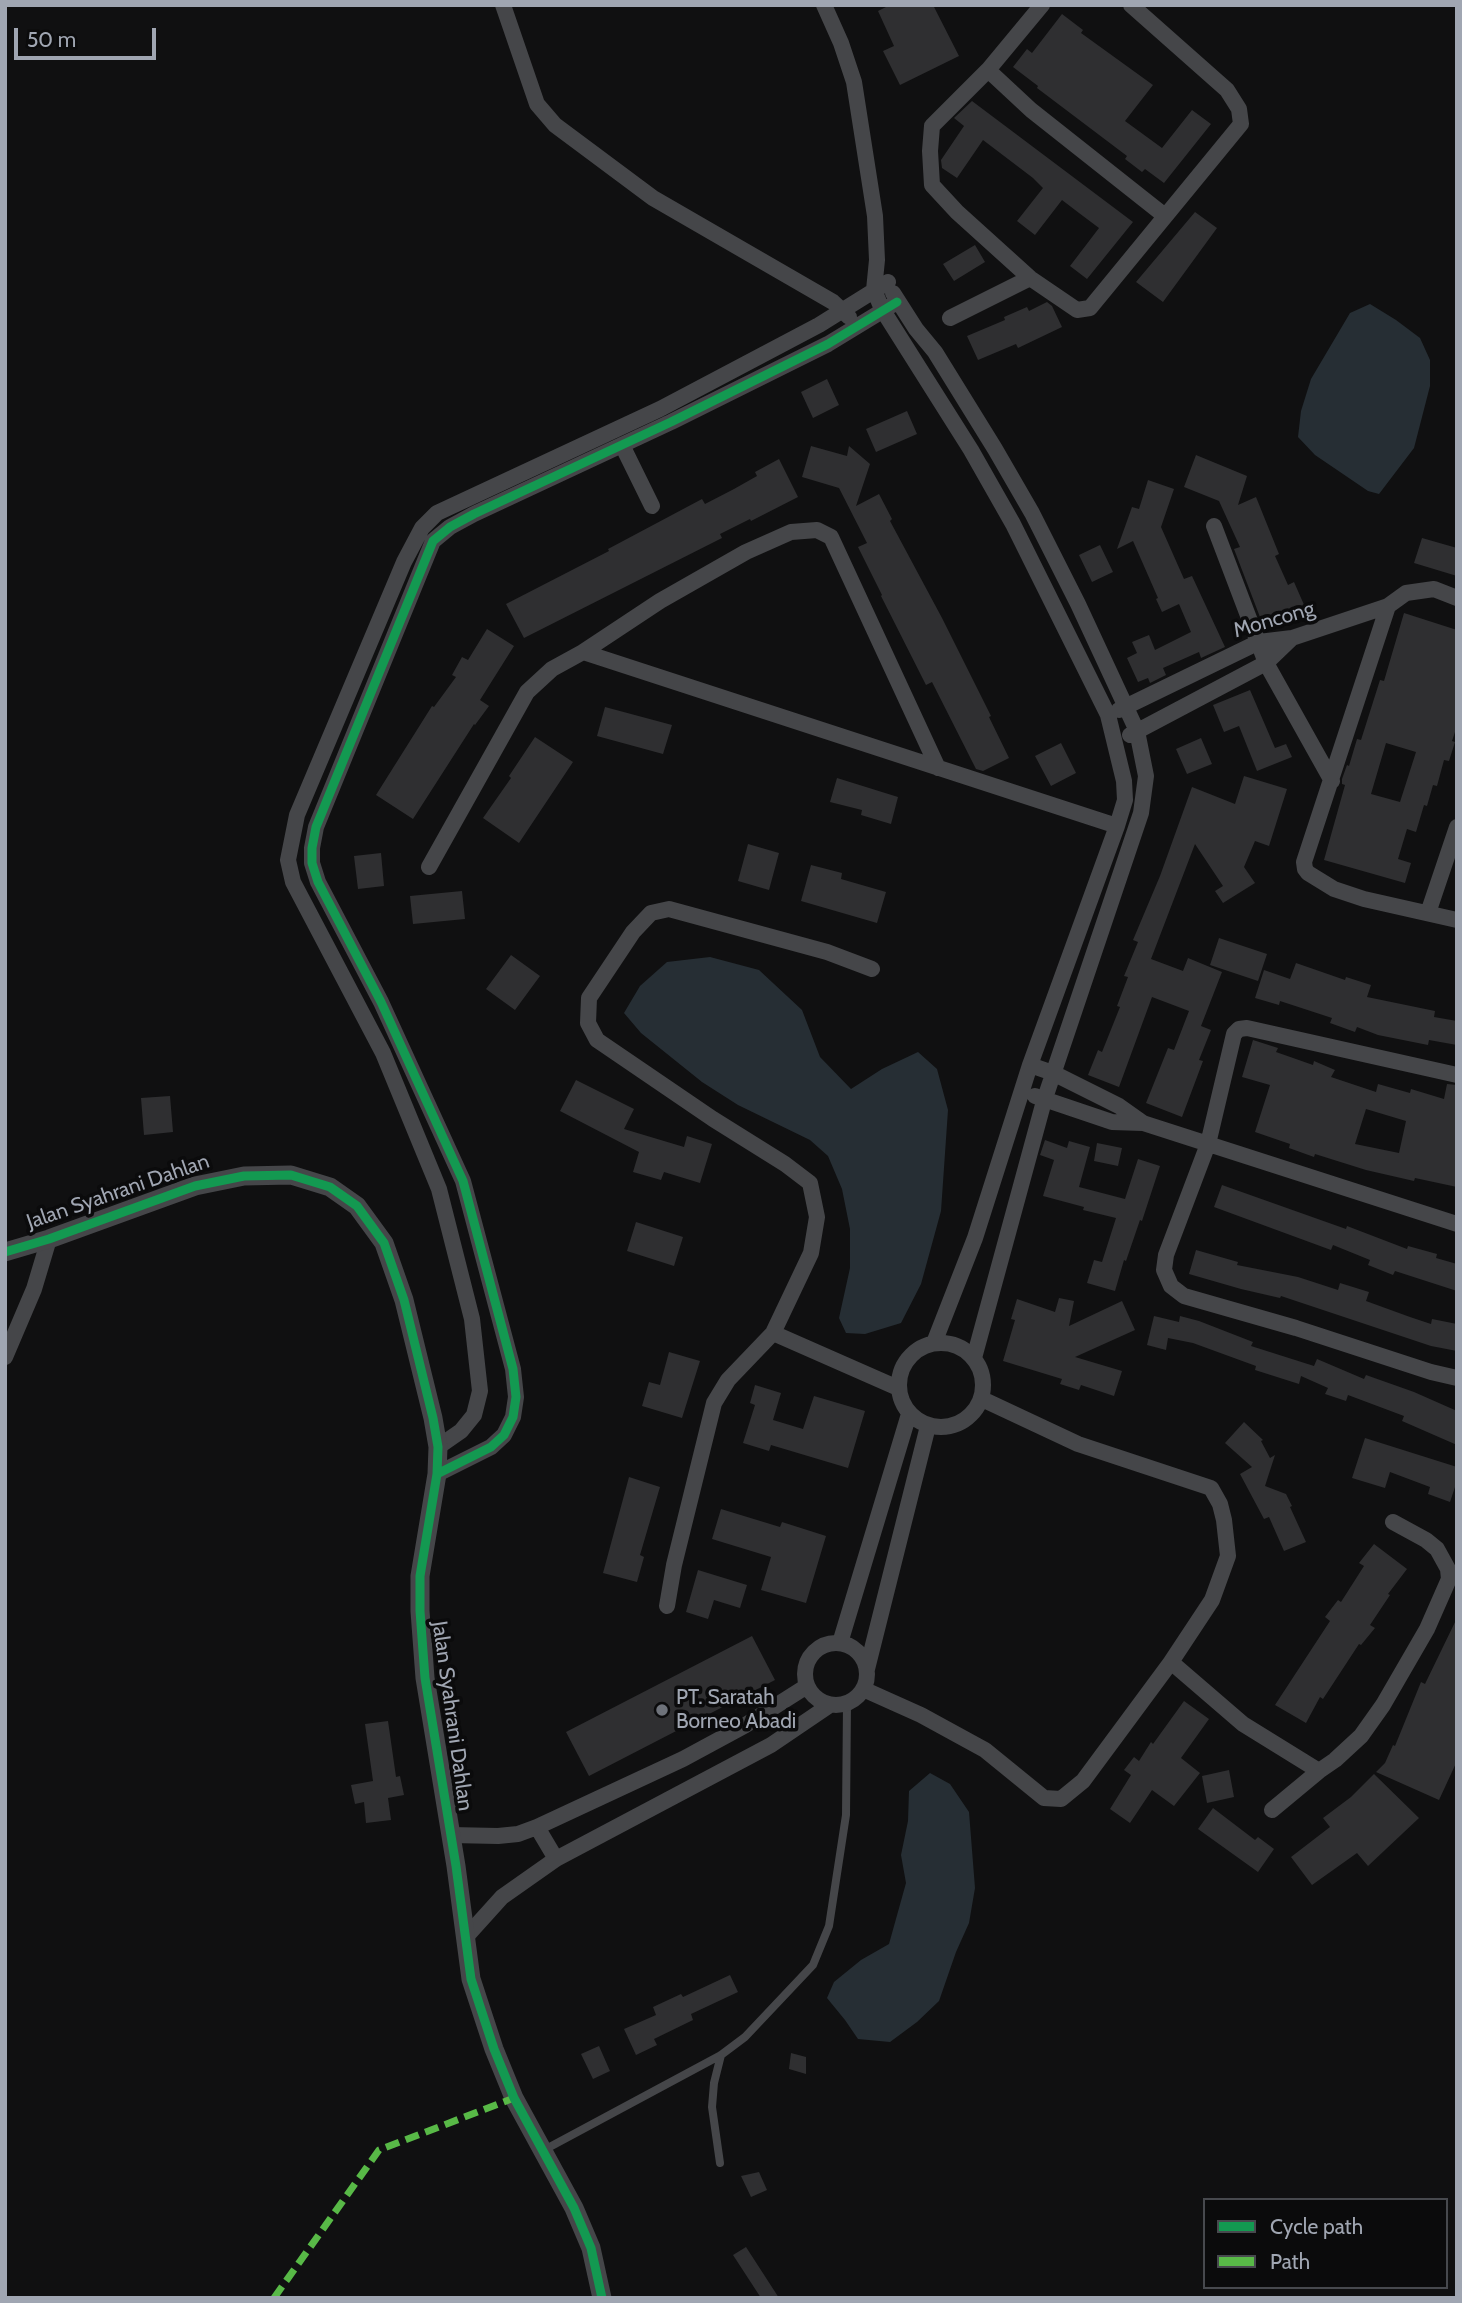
<!DOCTYPE html>
<html>
<head>
<meta charset="utf-8">
<style>
  body { margin:0 }
  #map { position:relative; width:1462px; height:2303px; overflow:hidden; background:#101011; font-family:Cabin,sans-serif }
  canvas { display:block }
  .frame { position:absolute; inset:0; border:7px solid #a0a6b2; pointer-events:none }
  .legend { position:absolute; left:1203px; top:2198px; width:245px; height:91px; box-sizing:border-box; background:#0b0b0c; border:2px solid #47494e; margin:0; padding:9px 12px; list-style:none; font-size:21px; color:#a0a6b2 }
  .legend li { display:flex; align-items:center; gap:14px; height:35px }
  .legend b { width:35px; border:2px solid #47494e }
  .scale { position:absolute; left:14px; top:28px; width:142px; height:32px; box-sizing:border-box; border:4px solid #a0a6b2; border-top:0; padding-left:9px; font-size:21px; line-height:24px; white-space:nowrap; color:#a0a6b2; -webkit-text-stroke:5px #0b0b0c; paint-order:stroke }
</style>
</head>
<body>
<div id="map">
<canvas width="1462" height="2303"></canvas>
<div class="frame"></div>
<ul class="legend">
<li><b style="height:9px;background:#139951"></b>Cycle path</li>
<li><b style="height:9px;background:#58b947"></b>Path</li>
</ul>
<div class="scale">50 m</div>
</div>
<script>
const g = document.querySelector('canvas').getContext('2d');
g.lineJoin = 'round';
function fillPath(path, color) { g.fillStyle = color; g.fill(path, 'evenodd'); }
const poly = rows => new Path2D(rows.map(r => 'M' + r).join(''));
function trace(path, color, width, dash) { g.strokeStyle = color; g.lineWidth = width; g.lineCap = dash ? 'butt' : 'round'; g.setLineDash(dash || []); g.stroke(path); }
function drawText(font, color, halo, rows, align = 'center') {
  g.font = font + ' Cabin,sans-serif'; g.lineWidth = 7; g.setLineDash([]); g.textBaseline = 'middle'; g.strokeStyle = halo; g.fillStyle = color; for (const [text, x, y, turn = 0] of rows) {
    g.save(); g.translate(x, y); g.rotate((+turn || 0) * Math.PI / 180); g.textAlign = isNaN(turn) ? turn : align; if (halo) g.strokeText(text, 0, 0); g.fillText(text, 0, 0); g.restore();
  }
}
const water = poly([
  [1370,304,1396,320,1420,338,1430,360,1430,386,1414,448,1379,494,1368,491,1315,455,1298,437,1301,411,1311,379,1350,313],
  [710,957,759,970,802,1010,820,1057,851,1089,882,1069,918,1052,937,1069,948,1110,941,1211,921,1284,901,1323,865,1334,846,1333,839,1318,850,1268,850,1229,842,1189,828,1156,810,1140,738,1105,702,1082,641,1033,624,1013,640,986,667,962],
  [930,1773,950,1784,969,1812,975,1888,969,1923,956,1952,939,2001,917,2022,890,2042,858,2039,845,2020,827,1998,834,1982,861,1960,889,1944,906,1883,901,1855,908,1821,909,1791]
]);
const building = poly([
  [890,5,933,5,959,56,900,85,883,51,894,46,878,11],
  [1062,14,1083,30,1081,33,1153,85,1125,121,1162,148,1192,110,1211,124,1164,183,1145,169,1142,172,1125,159,1127,156,1037,88,1038,86,1013,67,1027,49,1032,53],
  [972,101,1133,222,1087,279,1070,266,1099,228,1079,213,1062,200,1035,235,1017,221,1043,188,1033,178,983,140,957,178,942,168,941,160,964,126,954,118],
  [1195,212,1217,228,1163,302,1136,282],
  [975,245,985,262,954,281,943,264],
  [1047,302,1052,306,1062,327,1018,348,1016,344,978,360,967,336,1005,320,1004,317,1027,307,1029,311],
  [827,379,839,405,813,418,801,392],
  [907,411,917,434,876,452,866,429],
  [811,446,847,456,849,446,870,464,856,506,879,494,892,519,890,521,942,618,991,716,989,717,1009,758,983,771,976,769,932,682,926,685,881,596,882,595,858,547,867,543,839,488,802,477],
  [1196,455,1247,476,1238,505,1256,497,1279,554,1275,556,1288,585,1294,582,1305,607,1263,625,1234,549,1240,547,1219,501,1184,487],
  [779,459,798,497,751,521,750,519,720,534,722,538,524,638,506,604,609,551,608,549,702,499,705,504,734,489,757,476,755,472],
  [1148,480,1174,489,1161,527,1184,579,1192,576,1225,647,1201,658,1199,652,1163,668,1166,675,1150,683,1148,678,1138,682,1127,658,1137,653,1132,642,1149,635,1155,650,1191,632,1179,604,1162,612,1156,599,1158,598,1133,541,1117,549,1132,507,1139,509],
  [1422,538,1457,548,1457,576,1414,563],
  [1100,545,1113,572,1092,582,1079,555],
  [1404,613,1457,630,1457,726,1452,741,1455,742,1449,761,1444,760,1437,786,1433,785,1427,806,1424,805,1416,832,1407,829,1398,859,1411,863,1405,883,1324,860,1345,785,1342,784,1342,779,1347,765,1349,766,1357,739,1361,740,1380,680,1384,681],
  [1386,743,1416,752,1400,802,1371,794],
  [487,629,514,646,480,700,489,706,475,725,474,724,413,819,376,795,432,706,434,707,456,677,452,675,462,657,468,660],
  [1250,690,1275,748,1286,744,1292,757,1257,771,1239,726,1224,732,1213,705],
  [605,707,672,725,663,754,597,736],
  [535,737,573,762,519,843,483,818,511,778,509,776],
  [1201,738,1212,764,1187,774,1176,749],
  [1061,743,1076,773,1051,786,1035,756],
  [1244,776,1287,789,1269,846,1255,841,1244,867,1255,883,1223,903,1215,891,1223,886,1195,844,1151,959,1183,971,1188,958,1222,972,1201,1026,1211,1030,1199,1060,1203,1061,1182,1117,1146,1103,1168,1048,1174,1050,1189,1011,1152,997,1119,1087,1088,1075,1098,1050,1102,1052,1120,1007,1117,1006,1128,977,1124,976,1138,942,1133,940,1160,876,1192,787,1235,804],
  [837,778,898,797,891,824,861,815,862,810,830,802],
  [748,844,779,853,769,890,738,881],
  [381,853,384,886,358,889,354,856],
  [811,865,842,873,841,879,886,892,877,923,801,901],
  [462,891,465,919,413,924,410,896],
  [1219,938,1267,954,1258,981,1210,965],
  [511,955,540,976,515,1010,486,989],
  [1296,963,1345,980,1346,977,1371,985,1367,997,1435,1011,1434,1017,1457,1021,1457,1045,1429,1040,1428,1045,1378,1035,1357,1027,1355,1032,1330,1023,1332,1018,1280,1001,1279,1005,1255,998,1264,970,1290,979],
  [1253,1040,1278,1048,1276,1052,1313,1065,1314,1061,1335,1070,1331,1077,1376,1092,1378,1084,1410,1093,1411,1089,1444,1099,1447,1084,1457,1085,1457,1187,1415,1178,1414,1181,1366,1170,1315,1154,1314,1157,1289,1148,1290,1144,1255,1132,1270,1085,1242,1077],
  [1366,1109,1406,1121,1399,1153,1355,1144],
  [576,1080,634,1109,624,1129,684,1147,687,1136,712,1144,700,1183,664,1172,661,1180,633,1172,639,1152,560,1111],
  [170,1096,173,1132,144,1135,141,1098],
  [1045,1140,1067,1148,1069,1141,1090,1147,1079,1187,1125,1199,1138,1159,1160,1166,1142,1221,1140,1220,1126,1261,1124,1260,1115,1291,1087,1283,1094,1260,1102,1262,1116,1218,1083,1210,1084,1207,1043,1196,1054,1160,1040,1155],
  [1097,1143,1122,1148,1118,1166,1094,1161],
  [1222,1185,1346,1229,1347,1226,1407,1249,1408,1246,1437,1254,1436,1258,1457,1264,1457,1291,1395,1271,1393,1275,1368,1265,1370,1260,1333,1245,1331,1250,1214,1207],
  [636,1222,683,1237,674,1266,627,1251],
  [1196,1250,1238,1262,1237,1265,1298,1277,1338,1290,1340,1283,1369,1292,1366,1301,1410,1317,1431,1324,1432,1319,1457,1324,1457,1351,1431,1346,1281,1296,1280,1298,1241,1289,1189,1274],
  [1059,1298,1074,1301,1069,1326,1122,1301,1135,1330,1075,1357,1122,1371,1114,1396,1081,1385,1079,1390,1060,1384,1062,1379,1003,1361,1015,1320,1011,1319,1017,1299,1055,1312],
  [1154,1316,1179,1322,1180,1316,1199,1321,1253,1342,1251,1346,1314,1366,1317,1359,1364,1379,1366,1375,1414,1392,1457,1411,1457,1445,1402,1421,1404,1416,1348,1395,1346,1401,1325,1394,1328,1388,1301,1376,1299,1384,1255,1370,1256,1366,1193,1343,1168,1338,1166,1350,1147,1345],
  [669,1352,700,1361,682,1418,642,1406,649,1382,660,1385],
  [755,1385,781,1393,773,1420,803,1429,814,1396,865,1411,848,1468,771,1445,769,1451,743,1443,755,1405,750,1403],
  [1244,1422,1263,1440,1261,1441,1270,1458,1275,1455,1265,1486,1286,1494,1292,1506,1290,1507,1306,1542,1284,1551,1269,1517,1264,1519,1240,1474,1252,1467,1225,1443],
  [1365,1438,1457,1467,1457,1481,1450,1502,1428,1494,1430,1487,1390,1472,1385,1488,1352,1478],
  [629,1477,660,1487,640,1555,644,1557,637,1582,603,1573],
  [721,1509,780,1527,782,1522,826,1536,806,1603,761,1590,771,1557,712,1539],
  [1374,1544,1407,1569,1388,1594,1390,1595,1370,1625,1375,1628,1361,1645,1359,1644,1323,1699,1320,1697,1306,1723,1275,1705,1330,1621,1325,1617,1338,1600,1341,1602,1364,1566,1359,1563],
  [698,1570,747,1585,740,1608,714,1600,708,1619,686,1612],
  [1457,1618,1457,1761,1439,1800,1376,1772,1385,1763,1393,1745,1395,1746,1421,1682,1425,1684],
  [752,1636,775,1680,589,1776,566,1732],
  [1184,1701,1209,1719,1181,1758,1200,1773,1174,1806,1152,1790,1130,1823,1110,1809,1131,1775,1124,1770,1134,1757,1139,1761,1151,1742,1153,1744],
  [388,1721,396,1777,400,1776,404,1795,388,1798,391,1820,366,1823,364,1802,355,1804,351,1785,373,1781,365,1724],
  [1229,1770,1234,1797,1207,1803,1202,1776],
  [1374,1774,1419,1818,1368,1866,1357,1853,1312,1885,1291,1857,1330,1827,1323,1818,1351,1797],
  [1213,1808,1255,1840,1258,1837,1274,1849,1258,1872,1198,1829],
  [730,1975,738,1992,691,2014,693,2020,654,2039,657,2045,636,2055,624,2029,656,2015,653,2007,681,1994,683,1997],
  [599,2046,610,2071,593,2079,581,2054],
  [791,2053,806,2057,806,2074,789,2069],
  [759,2172,767,2190,751,2197,741,2176],
  [746,2247,779,2298,761,2298,733,2255]
]);
const service = poly([
  [544,2150,721,2055,745,2037,813,1965,829,1926,846,1815,847,1704],
  [720,2163,712,2107,714,2083,721,2055]
]);
const minor = poly([
  [503,5,537,104,555,125,653,198,833,302,849,317],
  [824,5,841,43,854,82,875,216,877,260,874,290,882,309,971,450,1013,524,1108,715,1124,781,1125,800,1117,826,1030,1065,975,1238,934,1343],
  [1042,5,988,70,932,126,930,151,932,185,957,212,1030,278,1077,310,1090,308,1241,124,1239,109,1227,90,1131,5],
  [988,70,1031,110,1165,216],
  [893,293,916,329,935,352,995,449,1032,513,1078,604,1137,731,1146,776,1141,813,1044,1101,974,1358],
  [950,318,1030,278],
  [622,445,652,506],
  [1214,526,1266,663,1332,781],
  [1388,606,1304,862,1305,869,1308,873,1334,889,1364,899,1457,920],
  [583,652,660,601,746,552,791,532,817,530,831,537,938,768],
  [1119,710,1259,642,1292,638,1388,606,1406,593,1434,589,1457,598],
  [1130,735,1266,663,1292,638],
  [429,867,527,692,552,669,583,652,1117,826],
  [1428,913,1457,827],
  [1030,1065,1053,1073,1119,1106,1143,1123],
  [1457,1075,1247,1028,1239,1029,1234,1034,1208,1144,1166,1255,1164,1270,1171,1286,1184,1296,1296,1328,1431,1372,1457,1378],
  [1035,1096,1112,1122,1143,1123,1457,1224],
  [773,1333,898,1388],
  '899 1385a42 42 0 1 1 84 0a42 42 0 1 1-84 0Z',
  [5,1357,34,1289,49,1239],
  [982,1399,1078,1444,1211,1488,1220,1504,1224,1520,1228,1556,1212,1600,1171,1662],
  [438,1447,461,1431,474,1415,480,1391,472,1319,439,1189,383,1053,293,882,288,860,297,815,404,562,422,528,437,513,660,409,819,325,888,282],
  [437,1474,491,1447,504,1435,513,1417,516,1397,513,1369,463,1181,381,1002,318,882,312,863,312,848,316,827,433,541,450,527,474,514,671,422,828,344,897,302],
  [667,1606,674,1565,714,1403,728,1380,773,1333,811,1253,817,1217,810,1183,785,1164,713,1119,597,1040,588,1023,589,998,633,932,651,913,669,909,827,952,872,969],
  '805 1674a31 31 0 1 1 62 0a31 31 0 1 1-62 0Z',
  [840,1643,909,1414],
  [867,1669,928,1426],
  [863,1689,921,1715,985,1750,1044,1798,1061,1799,1083,1781,1171,1662,1243,1724,1319,1771,1335,1760,1361,1736,1383,1705,1427,1629,1449,1579,1448,1569,1437,1549,1426,1540,1393,1522],
  [1272,1810,1319,1771],
  [537,1827,556,1859],
  [451,1835,498,1836,518,1834,537,1827,683,1759,744,1726,807,1686],
  [465,1938,502,1897,556,1859,771,1745,830,1705]
]);
const tertiary = poly([
  [5,1252,49,1239,195,1186,244,1176,291,1175,330,1187,357,1206,384,1243,404,1300,433,1418,438,1447,437,1474,420,1576,420,1611,425,1678,456,1866,471,1979,494,2049,514,2098,574,2208,591,2248,602,2298]
]);
const quiet = poly([
  [274,2298,379,2150,514,2098]
]);
const cycleway = poly([
  [5,1252,49,1239,195,1186,244,1176,291,1175,330,1187,357,1206,384,1243,404,1300,433,1418,438,1447,437,1474,420,1576,420,1611,425,1678,456,1866,471,1979,494,2049,514,2098,574,2208,591,2248,602,2298],
  [437,1474,491,1447,504,1435,513,1417,516,1397,513,1369,463,1181,381,1002,318,882,312,863,312,848,316,827,433,541,450,527,474,514,671,422,828,344,897,302]
]);
const markers = [
  [662,1710,7,"#6e727a"]
];
const streetNames = [
  ["Moncong",1274,620,-16],
  ["Jalan Syahrani Dahlan",118,1192,-19],
  ["Jalan Syahrani Dahlan",452,1716,82]
];
const poiNames = [
  ["PT. Saratah",676,1698],
  ["Borneo Abadi",676,1722]
];
fillPath(water, '#262e34');
fillPath(building, '#2f2f31');
trace(service, '#454649', 8);
trace(minor, '#454649', 16);
trace(tertiary, '#454649', 19);
trace(quiet, '#58b947', 7, [14, 7]);
trace(cycleway, '#139951', 9);
for (const [x, y, r, color] of markers) { const dot = new Path2D(); dot.arc(x, y, r, 0, 2 * Math.PI); g.fillStyle = color; g.fill(dot); trace(dot, '#0b0b0c', 2.5); }
drawText('21px', '#a0a6b2', '#0b0b0c', streetNames);
drawText('21px', '#a0a6b2', '#0b0b0c', poiNames, 'left');
</script>
</body>
</html>
